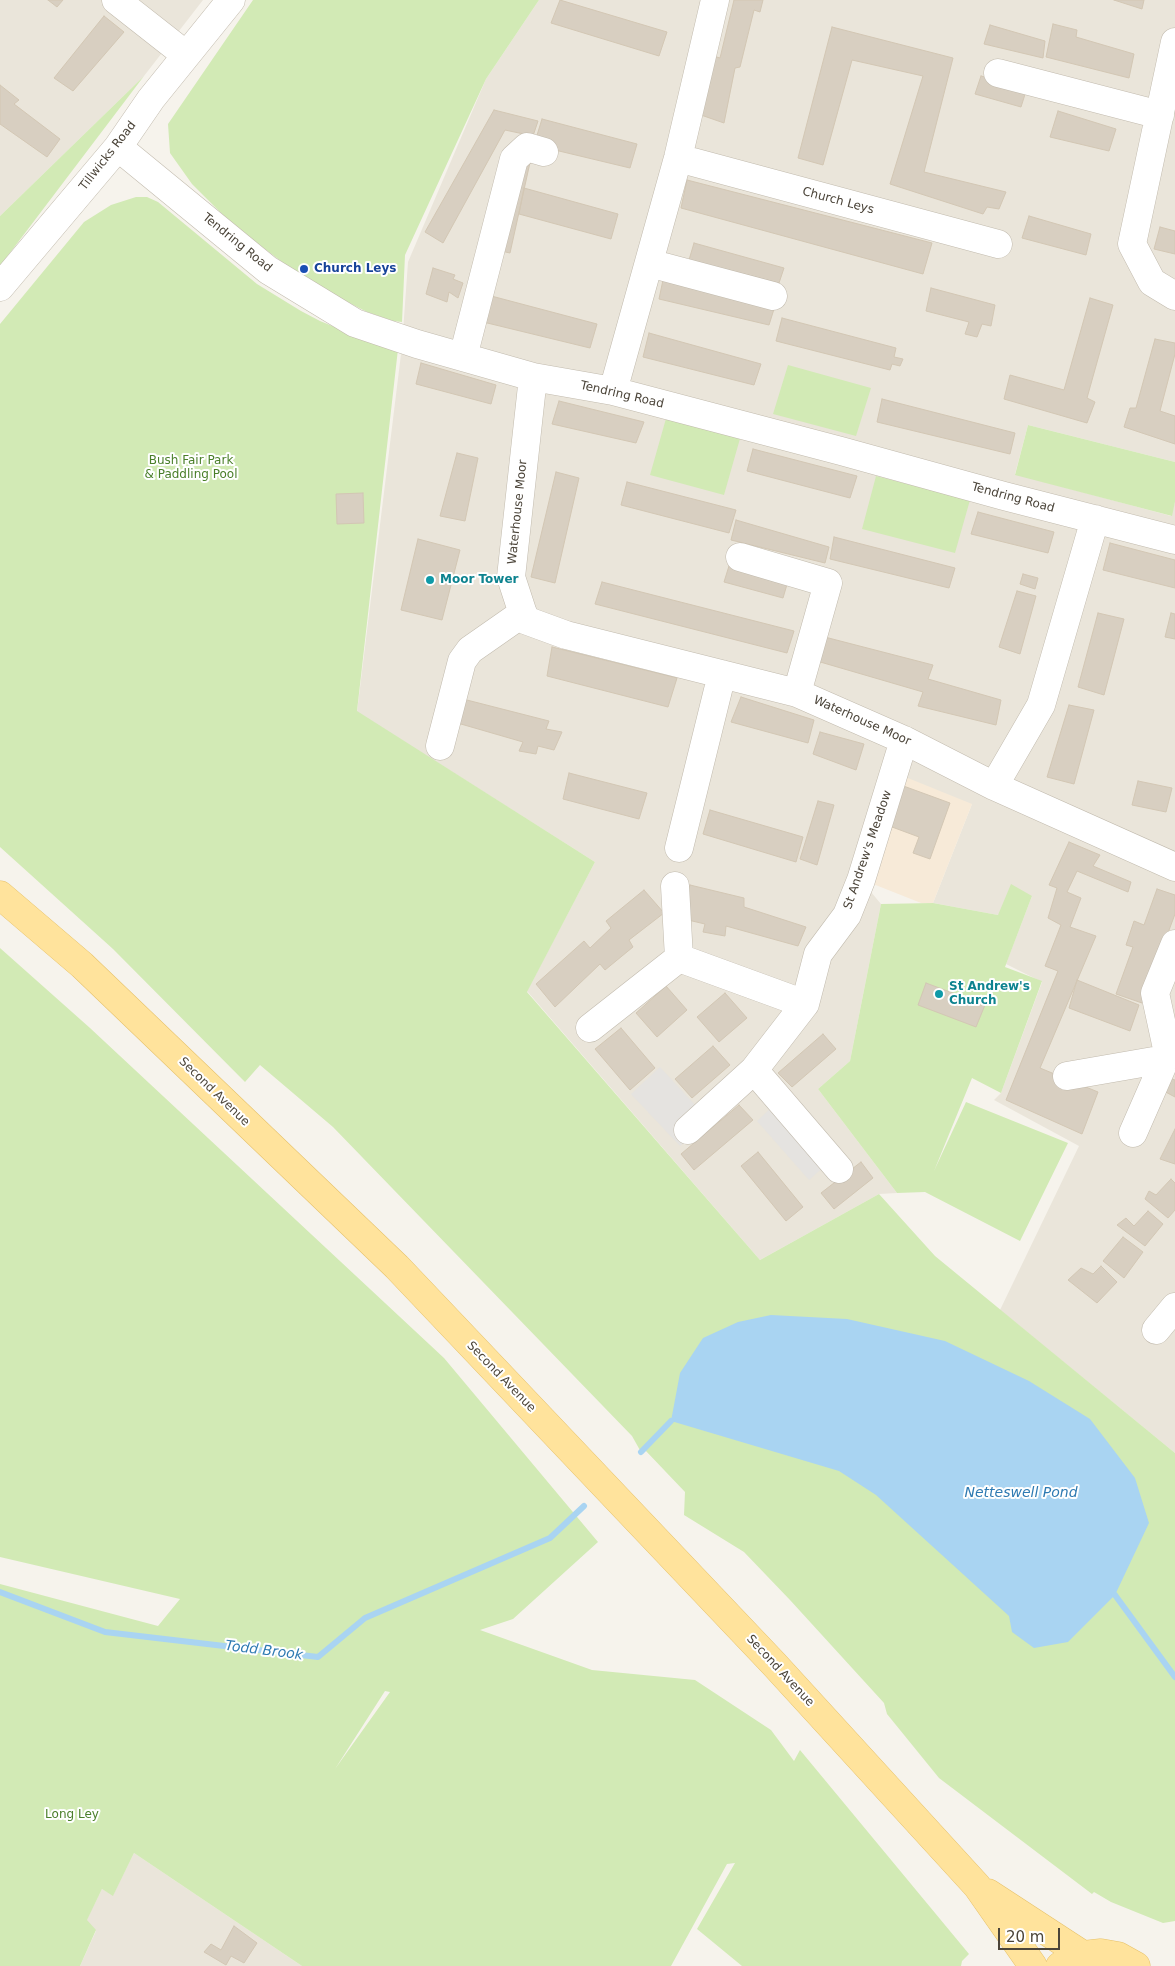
<!DOCTYPE html>
<html>
<head>
<meta charset="utf-8">
<style>
  body { margin:0 }
  #map { position:relative; width:1175px; height:1966px; overflow:hidden; background:#f6f3ec; font-family:"DejaVu Sans",sans-serif }
  canvas { display:block }
  .scale { position:absolute; left:998px; top:1928px; width:62px; height:22px; box-sizing:border-box; border:2px solid #4b4439; border-top:0; padding-left:6px; font-size:15px; line-height:18px; white-space:nowrap; color:#4b4439; -webkit-text-stroke:4px #fff; paint-order:stroke }
</style>
</head>
<body>
<div id="map">
<canvas width="1175" height="1966"></canvas>
<div class="scale">20 m</div>
</div>
<script>
const g = document.querySelector('canvas').getContext('2d');
g.lineJoin = 'round';
function fillPath(path, color) { g.fillStyle = color; g.fill(path, 'evenodd'); }
const poly = rows => new Path2D(rows.map(r => 'M' + r).join(''));
function trace(path, color, width, dash) { g.strokeStyle = color; g.lineWidth = width; g.lineCap = dash ? 'butt' : 'round'; g.setLineDash(dash || []); g.stroke(path); }
function drawText(font, color, halo, rows, align = 'center') {
  g.font = font + ' "DejaVu Sans",sans-serif'; g.lineWidth = 4; g.setLineDash([]); g.textBaseline = 'middle'; g.strokeStyle = halo; g.fillStyle = color; for (const [text, x, y, turn = 0] of rows) {
    g.save(); g.translate(x, y); g.rotate((+turn || 0) * Math.PI / 180); g.textAlign = isNaN(turn) ? turn : align; if (halo) g.strokeText(text, 0, 0); g.fillText(text, 0, 0); g.restore();
  }
}
const residential = poly([
  [0,0,203,0,144,76,0,216],
  [539,0,1175,0,1175,462,1028,425,1015,474,1171,516,1175,502,1175,1453,1000,1310,1079,1146,994,1100,1001,1093,1042,982,1006,964,1032,896,998,915,933,903,972,804,861,880,881,904,850,1061,818,1089,897,1193,879,1194,760,1260,527,991,595,862,357,712,402,346,408,262,486,79],
  [134,1853,302,1966,80,1966,96,1931,86,1921,102,1889,113,1895]
]);
const commercial = poly([
  [898,774,972,804,933,903,921,903,863,880]
]);
const green = poly([
  [253,0,539,0,486,79,405,255,402,322,393,321,367,312,332,294,298,274,233,225,192,184,170,153,168,124],
  [144,76,0,266,0,216],
  [136,197,147,197,158,202,257,284,301,311,320,321,372,342,398,349,357,711,595,862,527,992,760,1260,879,1194,935,1256,1175,1453,1175,1921,1163,1923,1111,1902,1094,1892,1092,1894,939,1778,887,1714,884,1703,790,1600,744,1552,684,1515,685,1492,645,1450,641,1452,632,1436,333,1127,260,1065,245,1082,113,949,0,847,0,324,84,222,111,205],
  [788,365,871,388,856,436,773,414],
  [667,415,741,435,724,495,650,475],
  [1028,425,1175,462,1175,502,1172,516,1015,475],
  [876,476,970,500,955,553,862,529],
  [1011,884,1032,896,1005,967,1042,981,1001,1093,972,1078,934,1171,966,1102,1068,1143,1020,1241,925,1192,897,1193,818,1089,850,1061,881,904,933,903,998,915],
  [0,948,90,1028,444,1358,598,1542,513,1619,480,1630,592,1670,695,1680,771,1730,794,1761,800,1750,969,1954,962,1961,961,1966,742,1966,697,1929,735,1863,727,1864,671,1966,302,1966,134,1853,113,1896,102,1889,87,1920,96,1930,80,1966,0,1966,0,1584,158,1626,180,1599,0,1557],
  [385,1691,390,1692,335,1769]
]);
const parking = poly([
  [660,1067,709,1120,680,1146,631,1094],
  [784,1096,836,1156,809,1180,757,1121]
]);
const water = poly([
  [771,1315,847,1319,945,1341,1029,1381,1090,1419,1135,1478,1149,1523,1115,1595,1068,1642,1034,1648,1012,1632,1009,1616,876,1495,839,1471,671,1421,680,1373,703,1338,738,1322]
]);
const stream = poly([
  [641,1452,671,1421],
  [0,1592,105,1632,318,1657,365,1618,550,1538,584,1506],
  [1115,1595,1175,1677]
]);
const building = poly([
  [48,0,63,0,57,7,48,0],
  [560,0,667,32,659,56,551,23,560,0],
  [734,0,763,0,760,12,754,10,740,67,735,68,724,123,701,115,713,56,720,58,734,0],
  [1114,0,1144,0,1142,9,1114,0],
  [104,16,124,32,73,91,54,78,104,16],
  [1053,24,1077,30,1076,37,1134,54,1129,78,1046,57,1053,24],
  [990,25,1045,41,1043,58,984,44,990,25],
  [832,27,953,58,924,172,1006,192,999,209,987,207,983,214,890,184,923,76,852,60,823,165,798,158,832,27],
  [981,76,1027,88,1021,107,975,94,981,76],
  [0,85,19,100,14,104,60,139,47,157,0,124,0,85],
  [494,110,538,121,533,136,505,130,443,243,425,232,494,110],
  [1058,111,1116,129,1109,151,1050,137,1058,111],
  [542,119,637,144,630,168,534,145,542,119],
  [516,154,531,158,510,253,492,249,516,154],
  [687,180,932,243,923,274,681,208,687,180],
  [524,188,618,214,611,239,519,214,524,188],
  [1029,216,1091,234,1086,255,1022,238,1029,216],
  [1160,227,1175,231,1175,254,1154,249,1160,227],
  [694,243,784,268,779,283,689,260,694,243],
  [433,268,455,275,453,279,463,283,458,298,449,292,447,302,426,294,433,268],
  [663,280,774,309,769,325,659,299,663,280],
  [931,288,995,305,991,326,982,324,977,337,965,334,969,322,926,311,931,288],
  [480,293,597,324,590,348,475,320,480,293],
  [1090,298,1113,305,1087,398,1095,402,1087,423,1004,399,1010,375,1064,390,1090,298],
  [782,318,896,348,894,357,903,359,900,366,892,364,890,370,776,341,782,318],
  [649,333,761,364,754,385,643,357,649,333],
  [1155,339,1175,343,1175,354,1160,411,1175,416,1175,444,1124,427,1130,408,1136,408,1155,339],
  [421,363,496,385,491,404,416,384,421,363],
  [882,399,1015,433,1010,454,877,422,882,399],
  [559,401,644,422,636,443,552,424,559,401],
  [753,449,857,476,850,498,747,471,753,449],
  [457,453,478,458,465,521,440,516,457,453],
  [556,472,579,478,555,583,531,577,556,472],
  [627,482,736,510,729,533,621,505,627,482],
  [363,493,364,523,337,524,336,494,363,493],
  [978,512,1054,532,1048,553,971,534,978,512],
  [736,520,829,547,825,563,731,540,736,520],
  [834,537,955,568,949,588,830,559,834,537],
  [418,539,460,550,442,620,401,610,418,539],
  [1110,543,1175,560,1175,588,1103,570,1110,543],
  [729,566,788,581,783,598,724,582,729,566],
  [1023,574,1038,578,1035,589,1020,584,1023,574],
  [602,582,794,631,787,653,595,604,602,582],
  [1017,591,1036,596,1020,654,999,647,1017,591],
  [1098,613,1124,619,1104,695,1078,687,1098,613],
  [1171,613,1175,614,1175,639,1165,637,1171,613],
  [817,635,933,665,928,679,1001,700,996,725,918,706,923,692,810,659,817,635],
  [552,647,677,678,668,707,547,676,552,647],
  [741,697,814,720,808,743,731,722,741,697],
  [459,698,549,721,546,729,562,732,554,750,538,746,536,754,519,751,523,742,454,722,459,698],
  [1069,705,1094,710,1074,784,1047,777,1069,705],
  [820,732,864,744,856,770,813,754,820,732],
  [569,773,647,793,639,819,563,799,569,773],
  [1138,781,1172,788,1166,812,1132,805,1138,781],
  [898,784,950,803,930,859,913,853,919,837,892,827,886,842,898,784],
  [818,801,834,805,817,865,800,859,818,801],
  [710,810,803,837,796,862,703,834,710,810],
  [1069,842,1100,855,1093,866,1131,882,1128,892,1077,871,1067,892,1081,898,1070,927,1096,936,1040,1068,1098,1092,1082,1134,1006,1100,1058,971,1045,966,1061,925,1048,918,1057,888,1049,885,1069,842],
  [690,885,744,898,744,907,806,927,798,946,726,926,725,936,703,932,705,924,688,920,690,913,683,909,690,885],
  [1157,889,1175,895,1175,914,1142,1003,1116,994,1133,947,1126,945,1134,921,1144,925,1157,889],
  [644,890,664,913,629,940,633,947,605,970,600,964,555,1007,536,984,584,941,590,948,611,928,606,921,644,890],
  [1077,980,1139,1005,1130,1031,1069,1008,1077,980],
  [926,983,985,1005,976,1027,918,1005,926,983],
  [666,986,687,1010,657,1037,636,1013,666,986],
  [725,993,747,1018,719,1042,697,1017,725,993],
  [621,1028,655,1068,630,1090,595,1049,621,1028],
  [823,1034,836,1049,792,1087,778,1073,823,1034],
  [713,1046,730,1065,692,1098,675,1079,713,1046],
  [1163,1076,1175,1080,1175,1097,1158,1088,1163,1076],
  [739,1105,753,1120,694,1170,681,1154,739,1105],
  [1175,1129,1175,1164,1160,1159,1175,1129],
  [758,1152,803,1207,786,1221,741,1166,758,1152],
  [861,1162,873,1178,834,1209,821,1193,861,1162],
  [1171,1179,1175,1183,1175,1210,1168,1218,1145,1199,1149,1191,1156,1195,1171,1179],
  [1148,1211,1163,1224,1145,1246,1117,1225,1126,1218,1134,1226,1148,1211],
  [1123,1237,1143,1252,1124,1278,1103,1261,1123,1237],
  [1101,1266,1117,1282,1097,1303,1068,1280,1081,1268,1093,1274,1101,1266],
  [234,1926,257,1943,244,1963,231,1956,226,1965,204,1952,211,1944,221,1950,234,1926]
]);
const minor = poly([
  [116,0,186,55],
  [1175,42,1132,244,1152,282,1175,296],
  [998,73,1160,115],
  [118,147,268,270,355,323,417,344,533,377,613,391,841,451,1004,496,1175,540],
  [678,158,998,244],
  [649,263,773,296],
  [0,287,118,147,151,99,231,0],
  [463,357,514,159,527,147,544,152],
  [533,377,511,577,525,620,566,635,797,693,904,740,994,786,1175,867],
  [613,391,678,158,715,0],
  [740,557,828,583,797,693],
  [440,746,462,661,470,650,523,613],
  [994,786,1041,705,1095,519],
  [679,848,722,674],
  [675,886,679,958],
  [590,1028,679,958,805,1004,818,954,847,915,861,880,904,740],
  [754,1070,839,1169],
  [1067,1076,1165,1059],
  [688,1130,754,1070,805,1004],
  [1133,1133,1168,1053,1155,993,1175,944],
  [1156,1330,1175,1307]
]);
const major = poly([
  [0,895,82,965,397,1267,774,1664,977,1886,1033,1966],
  [988,1893,1083,1955],
  [1060,1966,1068,1960,1083,1955,1101,1953,1118,1956,1136,1966]
]);
const markers = [
  [304,269,5,"#1a4fb4"],
  [430,580,5,"#0f9aa8"],
  [939,994,5,"#0f9aa8"]
];
const streetNames = [
  ["Tillwicks Road",108,156,-52],
  ["Church Leys",838,201,15],
  ["Tendring Road",237,243,39],
  ["Tendring Road",622,395,13],
  ["Tendring Road",1013,498,15],
  ["Waterhouse Moor",518,512,-84],
  ["Waterhouse Moor",862,721,24],
  ["St Andrew's Meadow",868,850,-71],
  ["Second Avenue",214,1092,44],
  ["Second Avenue",501,1377,46],
  ["Second Avenue",780,1671,47]
];
const transitNames = [
  ["Church Leys",314,269]
];
const parkNames = [
  ["Bush Fair Park",191,461],
  ["& Paddling Pool",191,475],
  ["Long Ley",72,1815]
];
const cultureNames = [
  ["Moor Tower",440,580],
  ["St Andrew's",949,987],
  ["Church",949,1001]
];
const waterNames = [
  ["Netteswell Pond",1021,1493],
  ["Todd Brook",264,1651,7]
];
fillPath(residential, '#eae5da');
fillPath(commercial, '#f7ead8');
fillPath(green, '#d2eab5');
fillPath(parking, '#e5e3e0');
fillPath(water, '#a9d4f2');
trace(stream, '#a9d4f2', 6);
fillPath(building, '#d8cfc1');
trace(building, '#d3c7b4', 1);
trace(minor, '#c2bbae', 29);
trace(major, '#e6c16a', 29);
trace(minor, '#fff', 28);
trace(major, '#ffe39c', 28);
for (const [x, y, r, color] of markers) { const dot = new Path2D(); dot.arc(x, y, r, 0, 2 * Math.PI); g.fillStyle = color; g.fill(dot); trace(dot, '#fff', 2); }
drawText('12px', '#4b4439', '#fff', streetNames);
drawText('bold 12px', '#164399', '#fff', transitNames, 'left');
drawText('12px', '#4a7f2a', '#fff', parkNames);
drawText('bold 12px', '#0d838f', '#fff', cultureNames, 'left');
drawText('italic 14px', '#2e7ab2', '#fff', waterNames);
</script>
</body>
</html>
